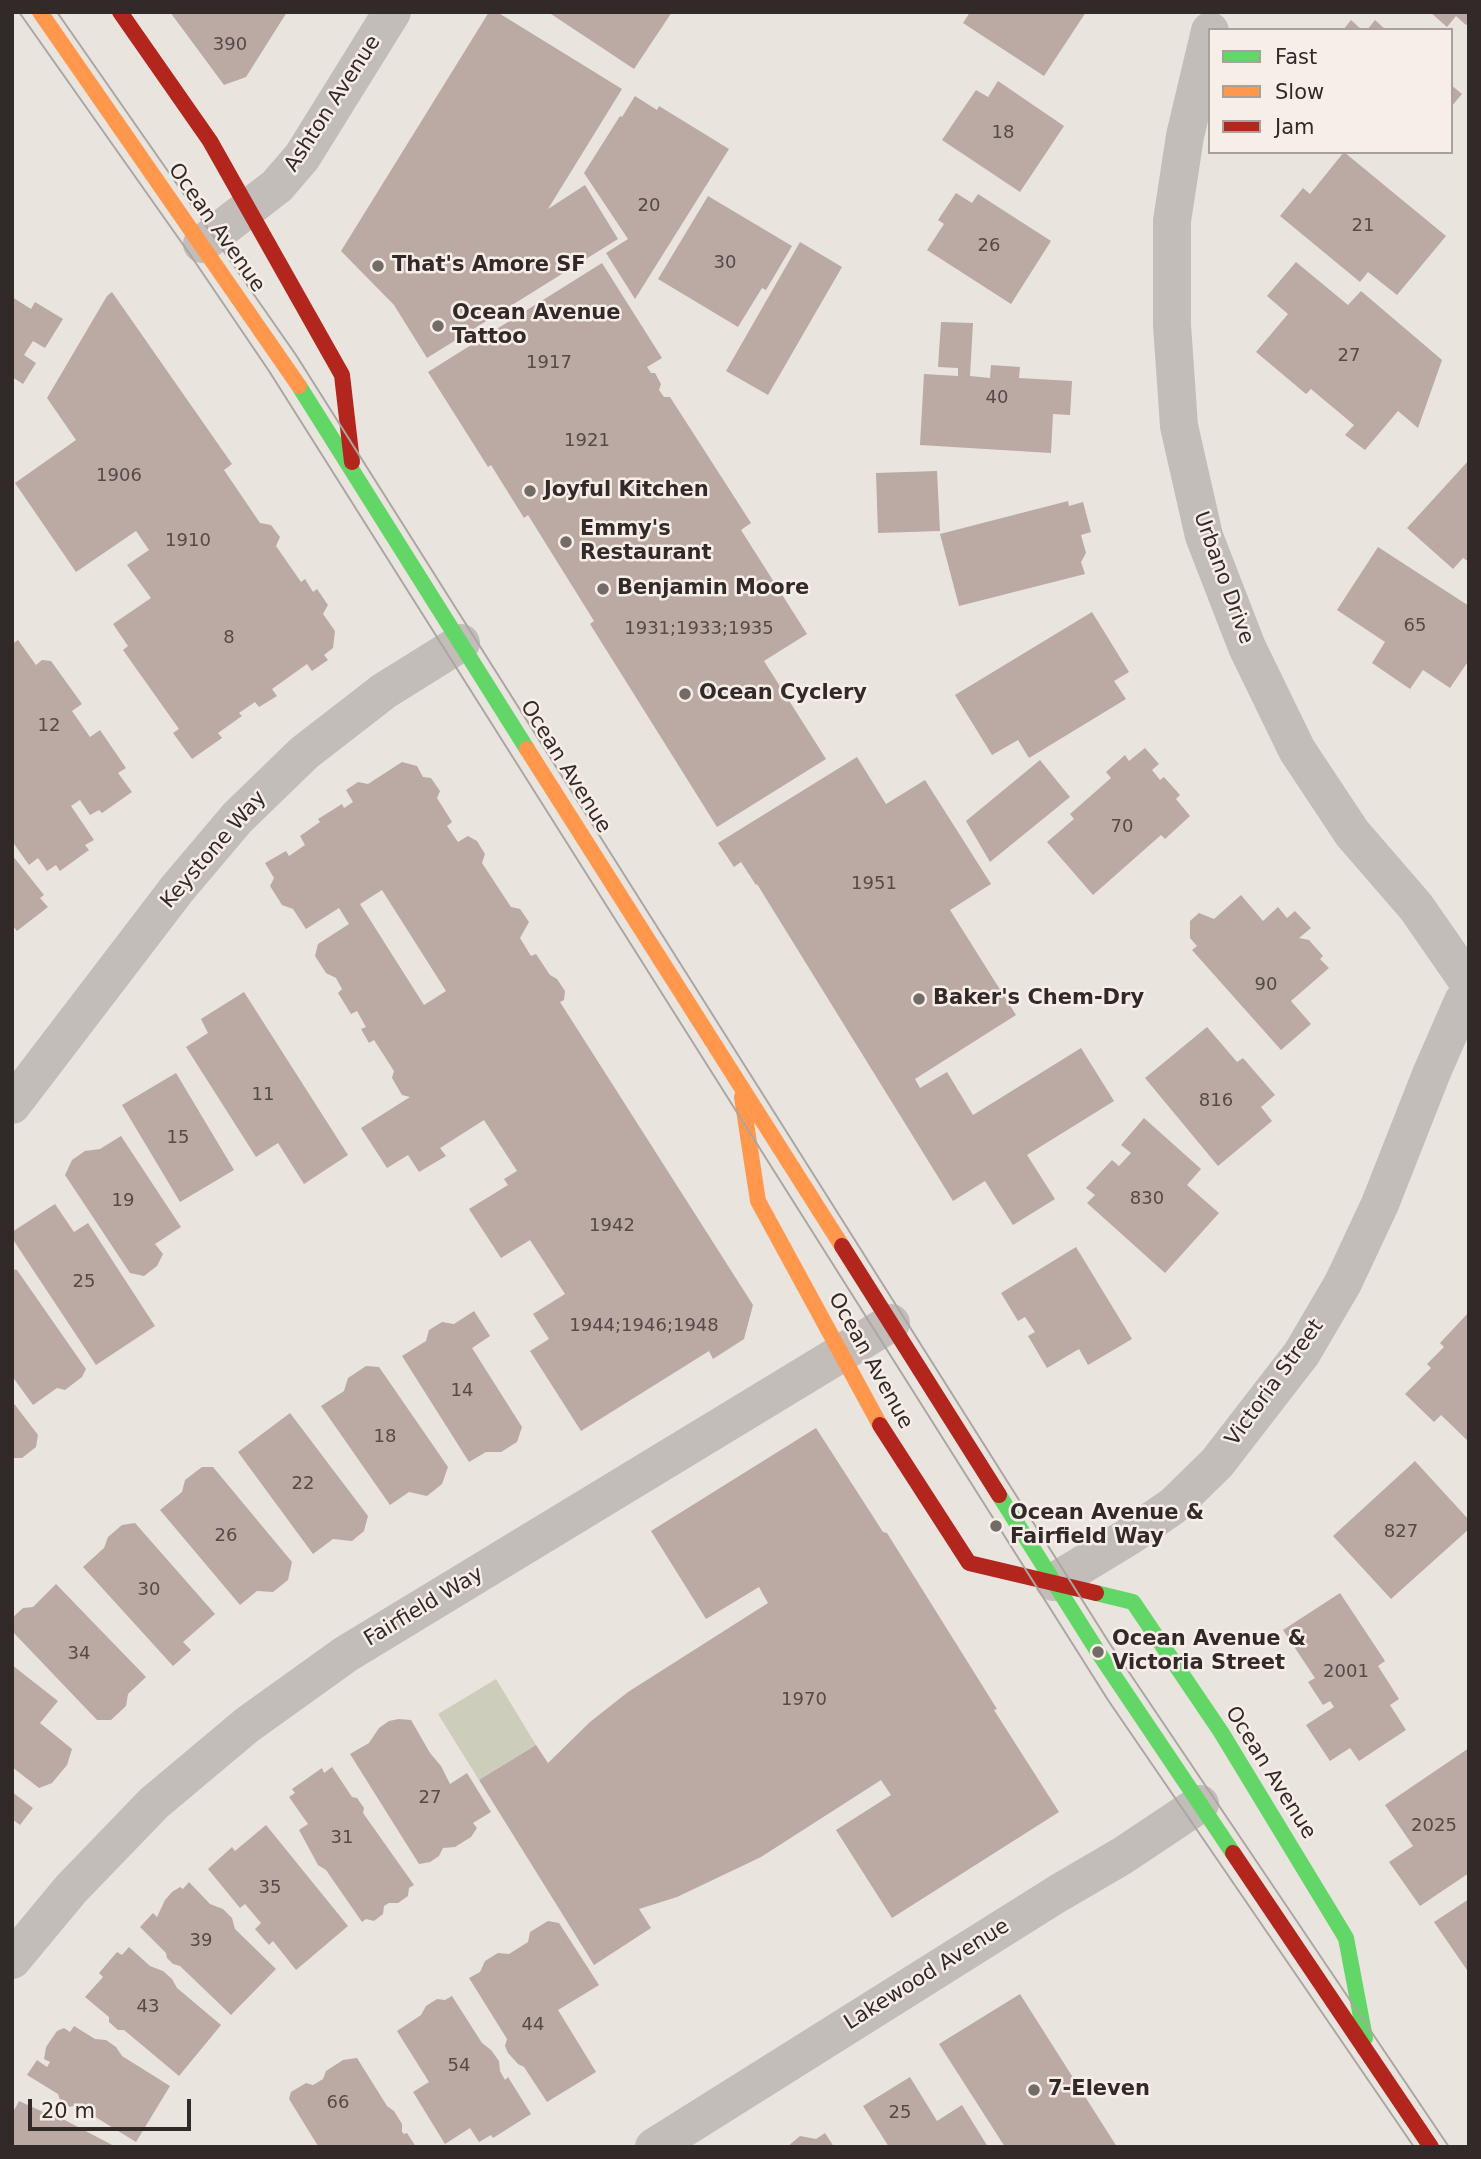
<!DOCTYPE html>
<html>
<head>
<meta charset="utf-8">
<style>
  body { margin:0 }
  #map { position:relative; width:1481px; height:2159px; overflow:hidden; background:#eae4df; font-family:"DejaVu Sans",sans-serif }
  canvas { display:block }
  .frame { position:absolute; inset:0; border:14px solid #322a28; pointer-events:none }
  .legend { position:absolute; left:1208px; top:28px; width:245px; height:126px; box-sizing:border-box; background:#f6eee7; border:2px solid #a8a09b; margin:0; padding:9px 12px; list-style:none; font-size:21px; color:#322a28 }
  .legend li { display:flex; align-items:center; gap:14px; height:35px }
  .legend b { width:35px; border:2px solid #a8a09b }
  .scale { position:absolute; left:28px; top:2099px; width:163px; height:32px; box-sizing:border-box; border:4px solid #322a28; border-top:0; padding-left:9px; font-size:21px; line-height:24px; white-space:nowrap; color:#322a28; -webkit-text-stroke:5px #f6eee7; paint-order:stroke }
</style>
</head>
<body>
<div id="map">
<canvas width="1481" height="2159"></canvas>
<div class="frame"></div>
<ul class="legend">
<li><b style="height:9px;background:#63d668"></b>Fast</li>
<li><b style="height:9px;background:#ff974d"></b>Slow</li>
<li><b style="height:9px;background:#b3261e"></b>Jam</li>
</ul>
<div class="scale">20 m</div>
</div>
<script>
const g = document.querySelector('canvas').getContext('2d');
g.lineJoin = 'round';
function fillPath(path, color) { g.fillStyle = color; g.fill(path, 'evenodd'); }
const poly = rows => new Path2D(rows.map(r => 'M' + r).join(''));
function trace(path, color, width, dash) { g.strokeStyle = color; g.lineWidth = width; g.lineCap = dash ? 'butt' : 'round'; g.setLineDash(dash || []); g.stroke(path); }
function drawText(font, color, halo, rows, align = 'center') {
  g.font = font + ' "DejaVu Sans",sans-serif'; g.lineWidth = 5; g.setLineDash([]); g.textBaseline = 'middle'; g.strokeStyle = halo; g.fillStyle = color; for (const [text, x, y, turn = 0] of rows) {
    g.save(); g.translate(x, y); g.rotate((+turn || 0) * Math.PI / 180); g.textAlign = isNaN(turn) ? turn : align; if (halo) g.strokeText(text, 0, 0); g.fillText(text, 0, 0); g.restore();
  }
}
const green = poly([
  [496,1679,536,1745,479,1780,438,1714]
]);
const building = poly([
  [170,12,287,12,246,77,224,85],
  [489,12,497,12,622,89,548,209,585,185,618,239,427,358,394,305,341,251],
  [548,12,672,12,634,69],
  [970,12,1086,12,1044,76,963,23],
  [1430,12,1469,12,1469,22,1466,25,1456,16,1447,27],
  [1351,20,1362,30,1343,30],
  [1375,20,1386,30,1367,30],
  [998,81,1064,126,1020,192,942,140,976,90,988,97],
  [1451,85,1462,94,1451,107],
  [635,96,657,110,659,106,729,149,635,299,606,253,628,239,584,173,620,116,622,117],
  [1344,152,1446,236,1397,295,1368,272,1360,282,1280,216,1303,188,1310,194],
  [956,193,972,203,978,194,1051,241,1011,304,927,250,944,224,938,220],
  [708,196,792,246,766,290,762,288,738,327,658,279],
  [800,242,842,267,768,395,726,371],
  [1296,262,1348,305,1361,291,1442,360,1418,428,1398,411,1365,450,1345,435,1354,425,1311,389,1306,394,1256,352,1288,314,1267,296],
  [602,263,662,358,647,367,651,373,655,373,661,384,659,390,664,397,670,397,751,523,741,530,807,634,764,661,826,759,717,827,590,624,594,621,528,515,524,518,491,465,488,467,428,372],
  [112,292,232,464,224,470,260,523,271,525,280,537,276,546,301,582,305,579,313,592,317,589,328,605,323,614,335,631,333,648,324,655,328,660,312,671,307,664,272,689,277,696,259,707,255,702,239,713,242,716,218,733,222,738,192,759,173,733,179,729,123,650,128,646,113,624,151,598,127,565,149,550,136,531,76,572,15,483,76,440,47,398,107,296],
  [12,297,31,309,35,302,63,319,45,348,33,341,24,355,36,363,23,384,12,377],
  [941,322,973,323,970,376,990,378,991,365,1020,367,1019,378,1072,381,1070,415,1053,414,1051,453,920,445,924,374,958,376,958,368,938,367],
  [1469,460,1469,562,1463,558,1453,569,1407,528],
  [937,471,940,531,878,533,876,473],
  [1068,501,1069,506,1083,502,1091,532,1081,535,1086,553,1081,562,1085,574,959,606,940,534],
  [1378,547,1469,606,1469,660,1450,688,1423,670,1410,689,1372,663,1385,642,1337,610],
  [1092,612,1129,672,1114,681,1126,699,1029,758,1018,740,992,755,955,695],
  [18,640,36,665,42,660,51,661,82,704,72,711,90,737,100,730,126,768,118,773,132,792,102,813,99,810,90,815,80,800,71,806,94,840,85,845,89,850,60,871,56,865,47,871,38,858,29,865,12,841,12,644],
  [1145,748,1159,764,1152,770,1160,780,1164,777,1180,795,1176,799,1190,816,1165,839,1161,835,1093,895,1047,842,1074,819,1070,814,1111,778,1106,772,1125,755,1129,761],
  [857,757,886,804,925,780,991,884,950,910,1016,1015,915,1079,920,1088,947,1072,973,1115,1081,1048,1114,1101,1027,1155,1055,1199,1013,1225,985,1181,953,1201,757,884,756,885,741,862,734,867,718,843],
  [1040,760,1070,797,990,862,966,821],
  [402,762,417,766,423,777,431,778,440,791,437,798,452,822,447,826,458,842,468,836,477,841,485,854,482,863,511,907,520,909,529,922,520,938,531,956,536,954,550,975,557,979,565,991,564,1000,560,1002,753,1305,744,1339,713,1359,709,1351,581,1431,530,1351,549,1339,533,1314,565,1294,530,1240,501,1258,469,1209,508,1185,504,1179,517,1171,484,1120,440,1148,446,1156,419,1172,408,1155,387,1168,361,1128,410,1097,402,1095,392,1078,394,1071,374,1040,369,1043,361,1029,366,1027,357,1011,351,1014,338,993,342,989,336,978,326,973,315,956,318,944,349,924,339,908,306,929,293,909,282,905,270,886,274,878,265,863,286,851,289,856,305,845,300,836,320,822,318,819,342,804,344,808,353,802,346,790,358,782,368,784],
  [382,890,446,991,424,1005,360,904],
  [12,855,44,895,40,898,48,907,17,931,12,925],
  [1241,895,1263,921,1278,907,1287,918,1295,911,1311,928,1299,938,1309,940,1323,956,1320,959,1329,968,1291,1001,1311,1024,1281,1050,1192,950,1197,946,1190,938,1190,921,1199,913,1214,919],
  [244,992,348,1155,304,1184,278,1143,256,1157,186,1047,208,1033,201,1019],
  [1207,1027,1237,1062,1243,1058,1275,1095,1261,1107,1272,1121,1218,1166,1145,1078],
  [176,1073,234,1170,180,1202,122,1105],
  [1144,1118,1201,1169,1187,1185,1219,1213,1165,1273,1087,1203,1095,1195,1086,1188,1112,1160,1119,1166,1131,1153,1121,1145],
  [121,1136,181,1227,155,1244,163,1254,157,1266,144,1276,130,1273,65,1175,72,1160,85,1151,100,1149],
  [55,1204,74,1232,88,1223,155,1326,96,1365,12,1238,12,1232],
  [1076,1247,1132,1339,1088,1365,1079,1349,1047,1368,1028,1336,1035,1332,1025,1317,1018,1321,1001,1293],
  [12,1269,17,1270,86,1369,82,1377,65,1390,57,1388,33,1405,12,1376],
  [474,1311,490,1336,472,1348,522,1427,517,1442,501,1452,486,1452,469,1462,402,1356,426,1341,429,1330,442,1322,454,1324],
  [1469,1312,1469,1442,1441,1415,1434,1422,1405,1394,1431,1368,1427,1364,1444,1347,1440,1343],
  [366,1366,379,1367,448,1467,442,1484,427,1496,409,1492,390,1505,321,1406,344,1391,348,1378],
  [12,1401,38,1435,36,1447,22,1458,12,1458],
  [290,1413,368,1516,364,1531,352,1541,333,1539,313,1554,238,1452],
  [816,1428,883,1532,887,1533,997,1709,994,1710,1059,1812,892,1918,836,1830,891,1795,881,1780,761,1857,677,1897,639,1909,651,1928,594,1965,479,1780,536,1745,548,1763,590,1722,628,1692,768,1603,759,1587,706,1619,651,1531],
  [1415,1461,1469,1520,1469,1529,1391,1599,1333,1536],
  [202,1467,213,1467,292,1562,288,1580,273,1592,257,1591,240,1605,160,1510,182,1492,185,1480],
  [135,1523,215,1614,183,1642,191,1650,173,1666,83,1567,104,1548,108,1537,122,1525],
  [56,1584,146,1677,128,1694,126,1706,111,1720,97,1720,12,1631,12,1618,23,1608,33,1607],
  [1340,1593,1385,1661,1378,1666,1399,1699,1390,1705,1406,1730,1359,1761,1350,1748,1330,1761,1306,1725,1334,1707,1330,1701,1323,1705,1308,1682,1315,1678,1283,1630],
  [12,1665,58,1701,40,1723,72,1749,67,1765,52,1783,39,1788,12,1767],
  [399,1719,411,1720,430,1753,441,1766,450,1784,467,1773,491,1812,473,1823,477,1828,471,1837,455,1847,443,1848,439,1856,430,1862,419,1864,350,1754,369,1743,379,1728,389,1721],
  [1469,1748,1469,1873,1420,1906,1389,1862,1413,1846,1385,1805],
  [332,1767,352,1797,357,1798,364,1808,363,1813,414,1885,409,1888,408,1896,398,1903,389,1903,384,1906,383,1914,374,1921,366,1919,362,1922,326,1870,318,1865,299,1830,308,1824,289,1797,295,1793,292,1789,322,1768,324,1773],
  [12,1792,33,1808,20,1825,12,1819],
  [266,1825,348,1926,296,1970,273,1941,269,1945,255,1929,261,1923,245,1904,240,1908,208,1869,232,1847,235,1851],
  [189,1882,210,1904,223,1909,232,1918,235,1929,276,1969,231,2015,180,1966,173,1964,167,1958,166,1953,140,1927,153,1913,157,1917,165,1900,172,1892,180,1887,183,1889],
  [1469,1899,1469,1973,1434,1922],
  [548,1921,559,1923,599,1985,558,2010,596,2072,547,2102,524,2067,518,2064,508,2053,505,2046,507,2039,469,1978,480,1972,485,1961,498,1953,509,1954,528,1942,530,1932],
  [129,1947,150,1966,163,1971,172,1979,177,1988,221,2025,179,2076,124,2030,118,2030,109,2022,109,2017,85,1997,103,1977,99,1973,117,1952,122,1955],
  [1020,1994,1117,2147,1005,2147,939,2044],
  [452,1996,482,2043,491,2050,499,2061,500,2071,505,2080,508,2077,531,2114,493,2138,491,2135,479,2142,470,2128,445,2144,413,2092,429,2082,397,2031,421,2015,426,2006,437,1999,445,2000],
  [74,2026,95,2039,106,2040,116,2047,122,2056,170,2086,136,2142,76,2105,70,2107,60,2100,58,2094,27,2075,37,2060,47,2067,50,2062,44,2059,46,2047,57,2031,64,2028,70,2032],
  [357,2058,387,2106,394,2111,402,2124,402,2132,404,2134,407,2133,416,2147,318,2146,289,2099,291,2092,306,2083,313,2085,323,2079,326,2071,343,2060],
  [910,2077,937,2121,962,2105,988,2147,889,2147,863,2106],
  [19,2101,50,2115,59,2117,116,2147,12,2147,12,2114],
  [825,2133,834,2147,787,2147,800,2136,816,2139]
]);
const street = poly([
  [1210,31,1185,136,1172,221,1172,325,1179,426,1204,536,1247,647,1297,750,1352,833,1416,907,1466,979],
  [202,244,277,186,302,157,392,12],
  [12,1105,177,889,237,818,304,753,384,691,461,643],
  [1054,1582,1128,1537,1173,1506,1217,1463,1302,1353,1343,1283,1380,1204,1432,1072,1463,1001],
  [12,1960,71,1889,154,1803,247,1725,346,1654,891,1323],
  [654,2147,1057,1894,1122,1856,1200,1804]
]);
const fast = poly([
  [299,386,527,749],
  [999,1495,1098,1652,1233,1853],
  [1096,1593,1133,1602,1221,1732,1346,1938,1365,2038]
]);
const slow = poly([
  [40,12,299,386],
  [527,749,842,1246],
  [742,1097,758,1201,880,1425]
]);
const jam = poly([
  [120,12,210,141,342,375,352,462],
  [842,1246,999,1495],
  [880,1425,969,1563,1096,1593],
  [1233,1853,1431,2147]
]);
const tram = poly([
  [19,12,189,253,269,371,1108,1700,1414,2147],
  [57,12,296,355,1110,1644,1449,2147]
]);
const markers = [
  [378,266,7,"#726b68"],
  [438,326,7,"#726b68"],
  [530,491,7,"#726b68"],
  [566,542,7,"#726b68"],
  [603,589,7,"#726b68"],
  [685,694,7,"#726b68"],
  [919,999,7,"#726b68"],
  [996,1526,7,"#726b68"],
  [1098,1652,7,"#726b68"],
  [1034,2090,7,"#726b68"]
];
const numberNames = [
  ["390",230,45],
  ["18",1003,133],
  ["20",649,206],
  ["21",1363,226],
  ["26",989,246],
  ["30",725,263],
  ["27",1349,356],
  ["1917",549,363],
  ["40",997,398],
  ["1921",587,441],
  ["1906",119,476],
  ["1910",188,541],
  ["65",1415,626],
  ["1931;1933;1935",699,629],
  ["8",229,638],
  ["12",49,726],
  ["70",1122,827],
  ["1951",874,884],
  ["90",1266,985],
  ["11",263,1095],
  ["816",1216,1101],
  ["15",178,1138],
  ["830",1147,1199],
  ["19",123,1201],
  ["1942",612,1226],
  ["25",84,1282],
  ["1944;1946;1948",644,1326],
  ["14",462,1391],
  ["18",385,1437],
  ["22",303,1484],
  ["827",1401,1532],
  ["26",226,1536],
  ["30",149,1590],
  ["34",79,1654],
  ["2001",1346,1672],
  ["1970",804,1700],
  ["27",430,1798],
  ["2025",1434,1826],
  ["31",342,1838],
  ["35",270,1888],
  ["39",201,1941],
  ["43",148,2007],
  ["44",533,2025],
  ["54",459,2066],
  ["66",338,2103],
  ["25",900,2113]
];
const streetNames = [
  ["Ashton Avenue",333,104,-57],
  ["Ocean Avenue",216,228,55],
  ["Urbano Drive",1223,578,70],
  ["Ocean Avenue",565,767,58],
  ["Keystone Way",214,850,-49],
  ["Ocean Avenue",870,1361,61],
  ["Victoria Street",1275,1383,-54],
  ["Fairfield Way",424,1607,-31],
  ["Ocean Avenue",1270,1773,58],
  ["Lakewood Avenue",927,1975,-32]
];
const poiNames = [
  ["That's Amore SF",392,266],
  ["Ocean Avenue",452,314],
  ["Tattoo",452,338],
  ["Joyful Kitchen",544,491],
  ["Emmy's",580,530],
  ["Restaurant",580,554],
  ["Benjamin Moore",617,589],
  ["Ocean Cyclery",699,694],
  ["Baker's Chem-Dry",933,999],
  ["Ocean Avenue &",1010,1514],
  ["Fairfield Way",1010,1538],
  ["Ocean Avenue &",1112,1640],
  ["Victoria Street",1112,1664],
  ["7-Eleven",1048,2090]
];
fillPath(green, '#cccdbb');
fillPath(building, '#bba9a3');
trace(street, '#c2bdb9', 38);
trace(fast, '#63d668', 16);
trace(slow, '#ff974d', 16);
trace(jam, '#b3261e', 16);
trace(tram, '#aaa6a3', 2);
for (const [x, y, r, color] of markers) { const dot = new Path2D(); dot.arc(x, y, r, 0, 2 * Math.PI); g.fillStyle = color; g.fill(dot); trace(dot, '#f6eee7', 2.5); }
drawText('18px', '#544a47', null, numberNames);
drawText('21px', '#322a28', '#f6eee7', streetNames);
drawText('bold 21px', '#322a28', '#f6eee7', poiNames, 'left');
</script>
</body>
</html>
